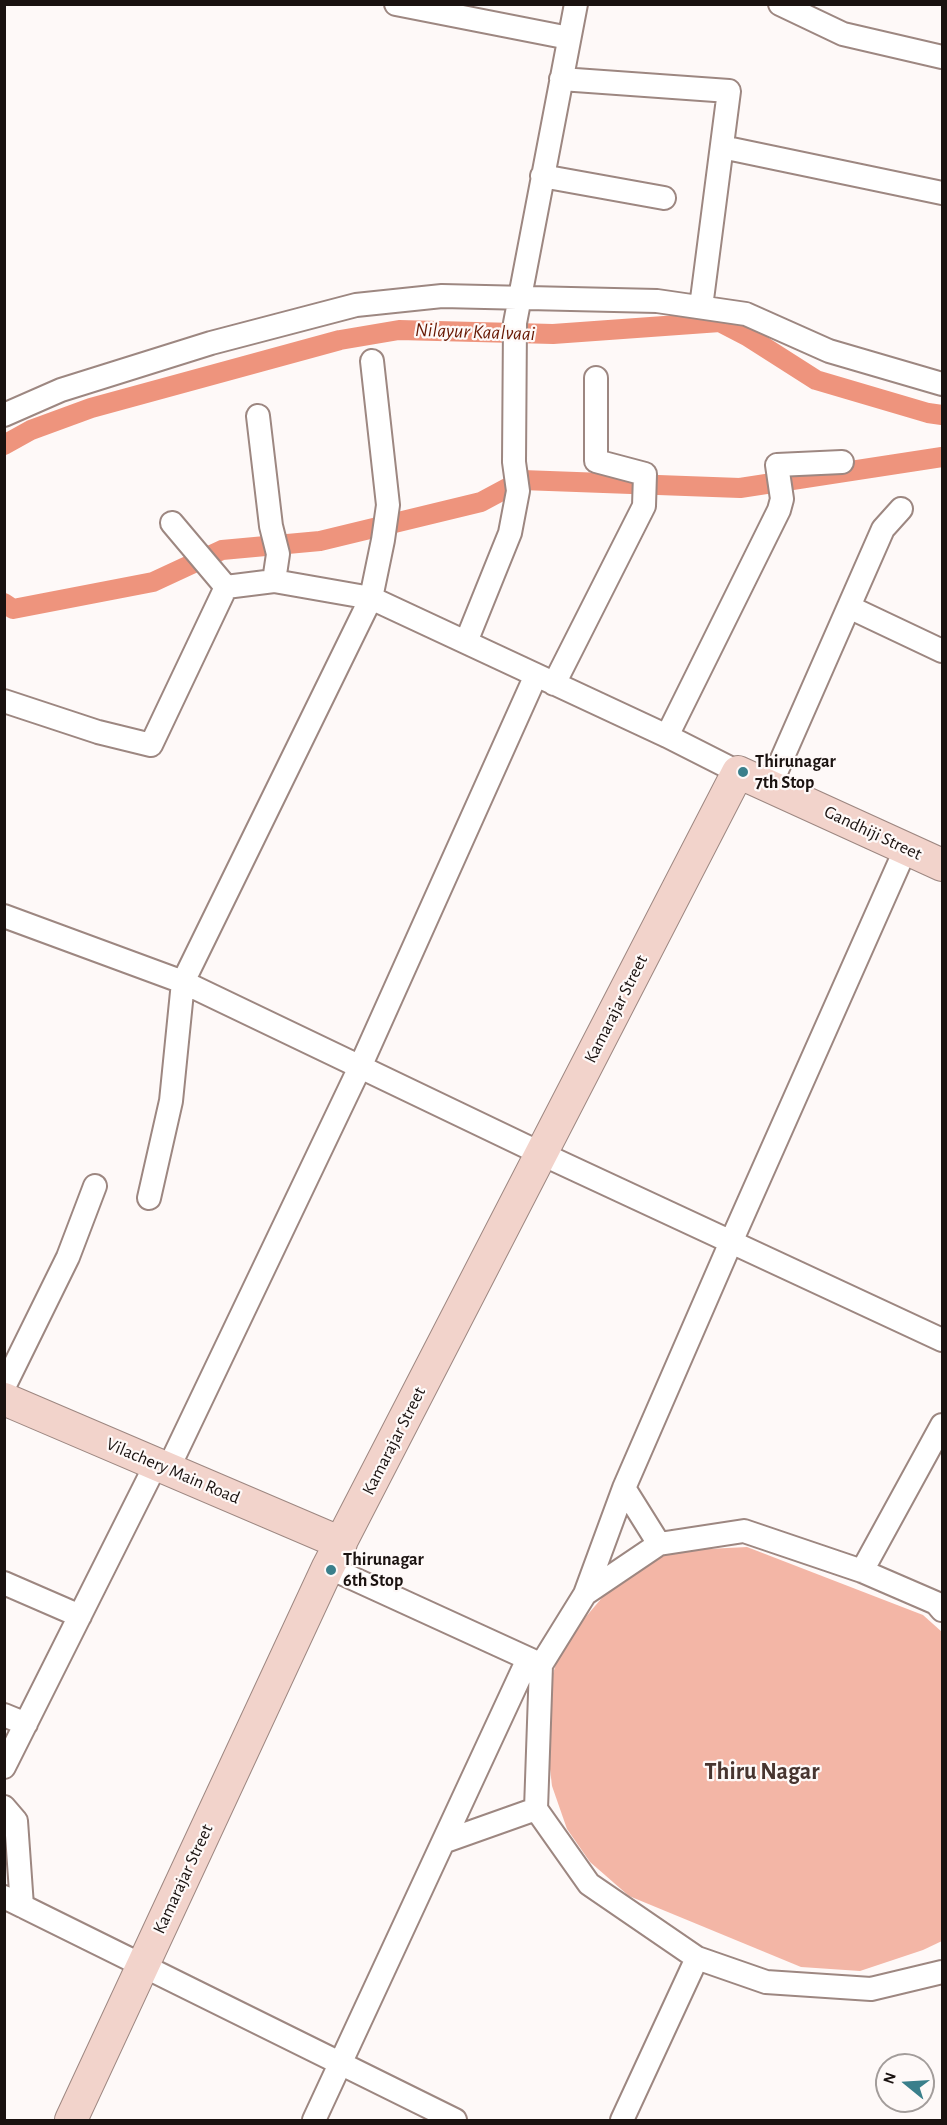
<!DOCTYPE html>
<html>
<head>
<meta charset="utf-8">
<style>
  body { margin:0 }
  #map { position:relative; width:947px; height:2125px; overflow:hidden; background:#fef9f8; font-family:"Alegreya Sans",sans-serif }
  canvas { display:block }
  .frame { position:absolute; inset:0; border:6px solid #1a1210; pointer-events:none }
  .north { position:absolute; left:875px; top:2053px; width:60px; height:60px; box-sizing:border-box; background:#fef9f8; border:2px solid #a39d9b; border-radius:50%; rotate:288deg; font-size:16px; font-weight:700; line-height:24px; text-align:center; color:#1a1210 }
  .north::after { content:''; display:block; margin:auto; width:21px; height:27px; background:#3a7f8b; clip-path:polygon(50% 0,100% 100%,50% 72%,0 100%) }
</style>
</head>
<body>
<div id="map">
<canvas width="947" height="2125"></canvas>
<div class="frame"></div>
<div class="north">N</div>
</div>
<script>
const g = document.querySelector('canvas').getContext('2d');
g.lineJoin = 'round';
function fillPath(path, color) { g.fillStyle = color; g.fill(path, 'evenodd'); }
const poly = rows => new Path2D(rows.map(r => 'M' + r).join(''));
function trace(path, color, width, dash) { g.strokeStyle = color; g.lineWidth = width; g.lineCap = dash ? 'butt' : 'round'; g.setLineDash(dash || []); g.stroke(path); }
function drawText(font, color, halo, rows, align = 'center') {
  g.font = font + ' "Alegreya Sans",sans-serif'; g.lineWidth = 4.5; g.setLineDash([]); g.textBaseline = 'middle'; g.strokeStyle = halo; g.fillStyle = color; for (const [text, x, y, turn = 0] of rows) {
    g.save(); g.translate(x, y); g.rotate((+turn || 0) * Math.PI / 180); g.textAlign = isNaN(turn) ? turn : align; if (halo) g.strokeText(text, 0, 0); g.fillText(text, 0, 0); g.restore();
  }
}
const green = poly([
  [747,1547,923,1615,942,1632,942,1941,923,1950,860,1971,801,1967,629,1896,590,1862,567,1829,552,1786,546,1735,548,1689,562,1645,617,1580,668,1551]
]);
const canal = poly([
  [4,445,31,430,91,408,340,340,399,330,553,334,720,322,747,336,816,380,928,413,942,415],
  [4,603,13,609,153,582,222,550,320,541,481,502,522,480,740,488,942,457]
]);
const street = poly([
  [396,4,569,38],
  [780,4,843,34,942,57],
  [561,79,729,91,701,307],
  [722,147,942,193],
  [542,176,664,198],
  [4,415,61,390,211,343,356,305,442,296,657,301,746,314,829,351,942,384],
  [258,416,271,526,278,554,274,581],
  [172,523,226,587],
  [849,607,942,651],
  [466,642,510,533,518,491,514,462,515,323,576,4],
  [554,684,644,506,645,474,596,461,596,378],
  [4,701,98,732,151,745,226,587,274,581,371,598,383,540,388,505,372,361],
  [667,736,779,510,782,499,777,465,842,462],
  [770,786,883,529,901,509],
  [4,916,183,982,371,598,667,736,738,772],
  [149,1198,171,1101,183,982,542,1154,942,1340],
  [4,1387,68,1257,95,1186],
  [168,1469,360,1067,536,675],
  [659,1544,624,1488,731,1242,906,848],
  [328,1567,540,1664],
  [862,1571,942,1425],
  [4,1583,80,1616],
  [585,1594,624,1488],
  [942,1610,936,1603,862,1571,744,1531,659,1544,585,1594,541,1665,536,1809,589,1884,697,1958,766,1982,871,1989,942,1972],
  [4,1715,26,1724],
  [4,1767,156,1464],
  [4,1807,16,1821,22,1906],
  [443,1842,536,1809],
  [4,1897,455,2120],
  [314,2120,528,1659],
  [622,2120,697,1958]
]);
const secondary = poly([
  [4,1399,341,1543],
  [71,2120,328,1567,738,772,942,865]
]);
const markers = [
  [743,772,6,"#3a7f8b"],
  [331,1570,6,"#3a7f8b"]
];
const poiNames = [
  ["Thirunagar",755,762],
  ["7th Stop",755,783],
  ["Thirunagar",343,1560],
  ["6th Stop",343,1581]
];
const streetNames = [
  ["Gandhiji Street",873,833,25],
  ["Kamarajar Street",616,1009,-63],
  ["Kamarajar Street",394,1441,-63],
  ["Vilachery Main Road",173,1471,23],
  ["Kamarajar Street",183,1879,-65]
];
const waterNames = [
  ["Nilayur Kaalvaai",475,332,2]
];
const districtNames = [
  ["Thiru Nagar",762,1772]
];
fillPath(green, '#f3b6a6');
trace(canal, '#ee947d', 20);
trace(street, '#9d8781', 26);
trace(secondary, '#9d8781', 34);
trace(street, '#fff', 22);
trace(secondary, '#f2d3cb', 32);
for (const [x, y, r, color] of markers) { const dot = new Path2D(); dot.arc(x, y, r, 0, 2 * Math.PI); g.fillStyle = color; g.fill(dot); trace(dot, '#fef9f8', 2); }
drawText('bold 18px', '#1a1210', '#fef9f8', poiNames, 'left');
drawText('18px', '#1a1210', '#fef9f8', streetNames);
drawText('italic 20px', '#671803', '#fef9f8', waterNames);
drawText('bold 24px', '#483530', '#fef9f8', districtNames);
</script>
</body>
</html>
